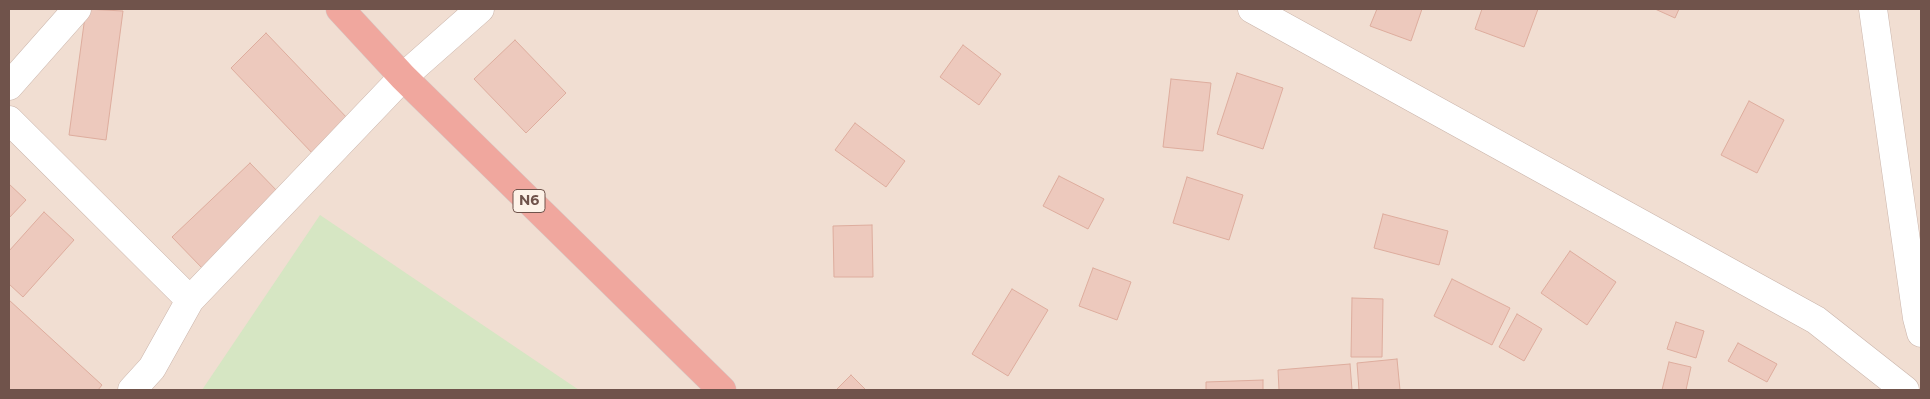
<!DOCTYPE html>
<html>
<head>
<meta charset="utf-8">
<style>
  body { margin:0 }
  #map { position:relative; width:1930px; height:399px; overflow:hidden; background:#faede3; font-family:Montserrat,sans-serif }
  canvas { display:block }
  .frame { position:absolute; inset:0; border:10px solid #70534b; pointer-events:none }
</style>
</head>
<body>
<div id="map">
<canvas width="1930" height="399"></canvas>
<div class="frame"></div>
</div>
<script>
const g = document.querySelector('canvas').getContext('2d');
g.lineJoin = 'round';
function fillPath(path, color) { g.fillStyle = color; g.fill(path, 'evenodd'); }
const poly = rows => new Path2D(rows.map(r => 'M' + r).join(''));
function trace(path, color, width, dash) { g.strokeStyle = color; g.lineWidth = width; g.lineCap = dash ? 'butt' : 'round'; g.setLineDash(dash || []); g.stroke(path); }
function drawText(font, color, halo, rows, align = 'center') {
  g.font = font + ' Montserrat,sans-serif'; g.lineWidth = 4; g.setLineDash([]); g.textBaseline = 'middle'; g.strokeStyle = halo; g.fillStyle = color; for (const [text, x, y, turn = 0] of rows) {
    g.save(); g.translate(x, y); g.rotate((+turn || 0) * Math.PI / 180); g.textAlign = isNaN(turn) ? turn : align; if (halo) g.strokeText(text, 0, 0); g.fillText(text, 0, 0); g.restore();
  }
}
const residential = poly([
  [9,9,1921,9,1921,390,9,390]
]);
const green = poly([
  [320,215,579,390,202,390]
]);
const building = poly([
  [86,9,123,11,106,140,69,135,86,9],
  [1377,9,1422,9,1411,41,1370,26,1377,9],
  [1482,9,1538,9,1524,47,1475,29,1482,9],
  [1655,9,1679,9,1675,18,1655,9],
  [266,33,349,120,314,155,231,68,266,33],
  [515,40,566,93,526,133,474,79,515,40],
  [963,45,1001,74,979,105,940,77,963,45],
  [1237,73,1283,88,1263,149,1217,134,1237,73],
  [1171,79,1211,83,1203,151,1163,147,1171,79],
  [1749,101,1784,120,1757,173,1721,155,1749,101],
  [855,123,905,161,886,187,835,150,855,123],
  [250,163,279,193,202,268,172,237,250,163],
  [1059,176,1104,199,1088,229,1043,206,1059,176],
  [1187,177,1243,195,1229,240,1173,223,1187,177],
  [9,184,26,200,9,218,9,184],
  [44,212,74,240,23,297,9,284,9,251,44,212],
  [1383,214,1448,231,1439,265,1374,248,1383,214],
  [872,225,873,277,834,277,833,226,872,225],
  [1570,251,1616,282,1587,325,1541,293,1570,251],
  [1093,268,1131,282,1117,320,1079,306,1093,268],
  [1452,279,1510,308,1492,345,1434,316,1452,279],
  [1012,289,1048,310,1008,376,972,354,1012,289],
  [1352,298,1383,299,1382,357,1351,357,1352,298],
  [9,300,102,385,98,390,9,390,9,300],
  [1517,314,1542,329,1524,361,1499,347,1517,314],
  [1676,322,1704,331,1696,358,1667,349,1676,322],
  [1738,343,1777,364,1767,382,1728,361,1738,343],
  [1397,359,1400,390,1359,390,1357,363,1397,359],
  [1669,362,1691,367,1686,390,1662,390,1669,362],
  [1350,364,1352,390,1279,390,1278,370,1350,364],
  [851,375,866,390,836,390,851,375],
  [1263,380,1263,390,1206,390,1206,382,1263,380]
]);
const minor = poly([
  [1252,9,1816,320,1905,390],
  [1873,9,1917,318,1921,333],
  [9,86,77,9],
  [9,120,190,300,152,368,132,390],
  [190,300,403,77,480,9]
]);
const highway = poly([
  [340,9,403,77,722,390]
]);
const shields = [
  [529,201,32]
];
const shieldNames = [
  ["N6",529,201]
];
fillPath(residential, '#f1ded2');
fillPath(green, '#d6e6c3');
fillPath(building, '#edc9bd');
trace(building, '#dead9e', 1);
trace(minor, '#cab4aa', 29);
trace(highway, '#d4cbc9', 29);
trace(minor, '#fff', 28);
trace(highway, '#f0a79e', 28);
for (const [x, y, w] of shields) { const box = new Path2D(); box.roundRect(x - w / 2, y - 11.5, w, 23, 4); g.fillStyle = '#fdf2e8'; g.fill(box); trace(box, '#70534b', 1); }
drawText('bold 14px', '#70534b', null, shieldNames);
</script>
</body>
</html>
